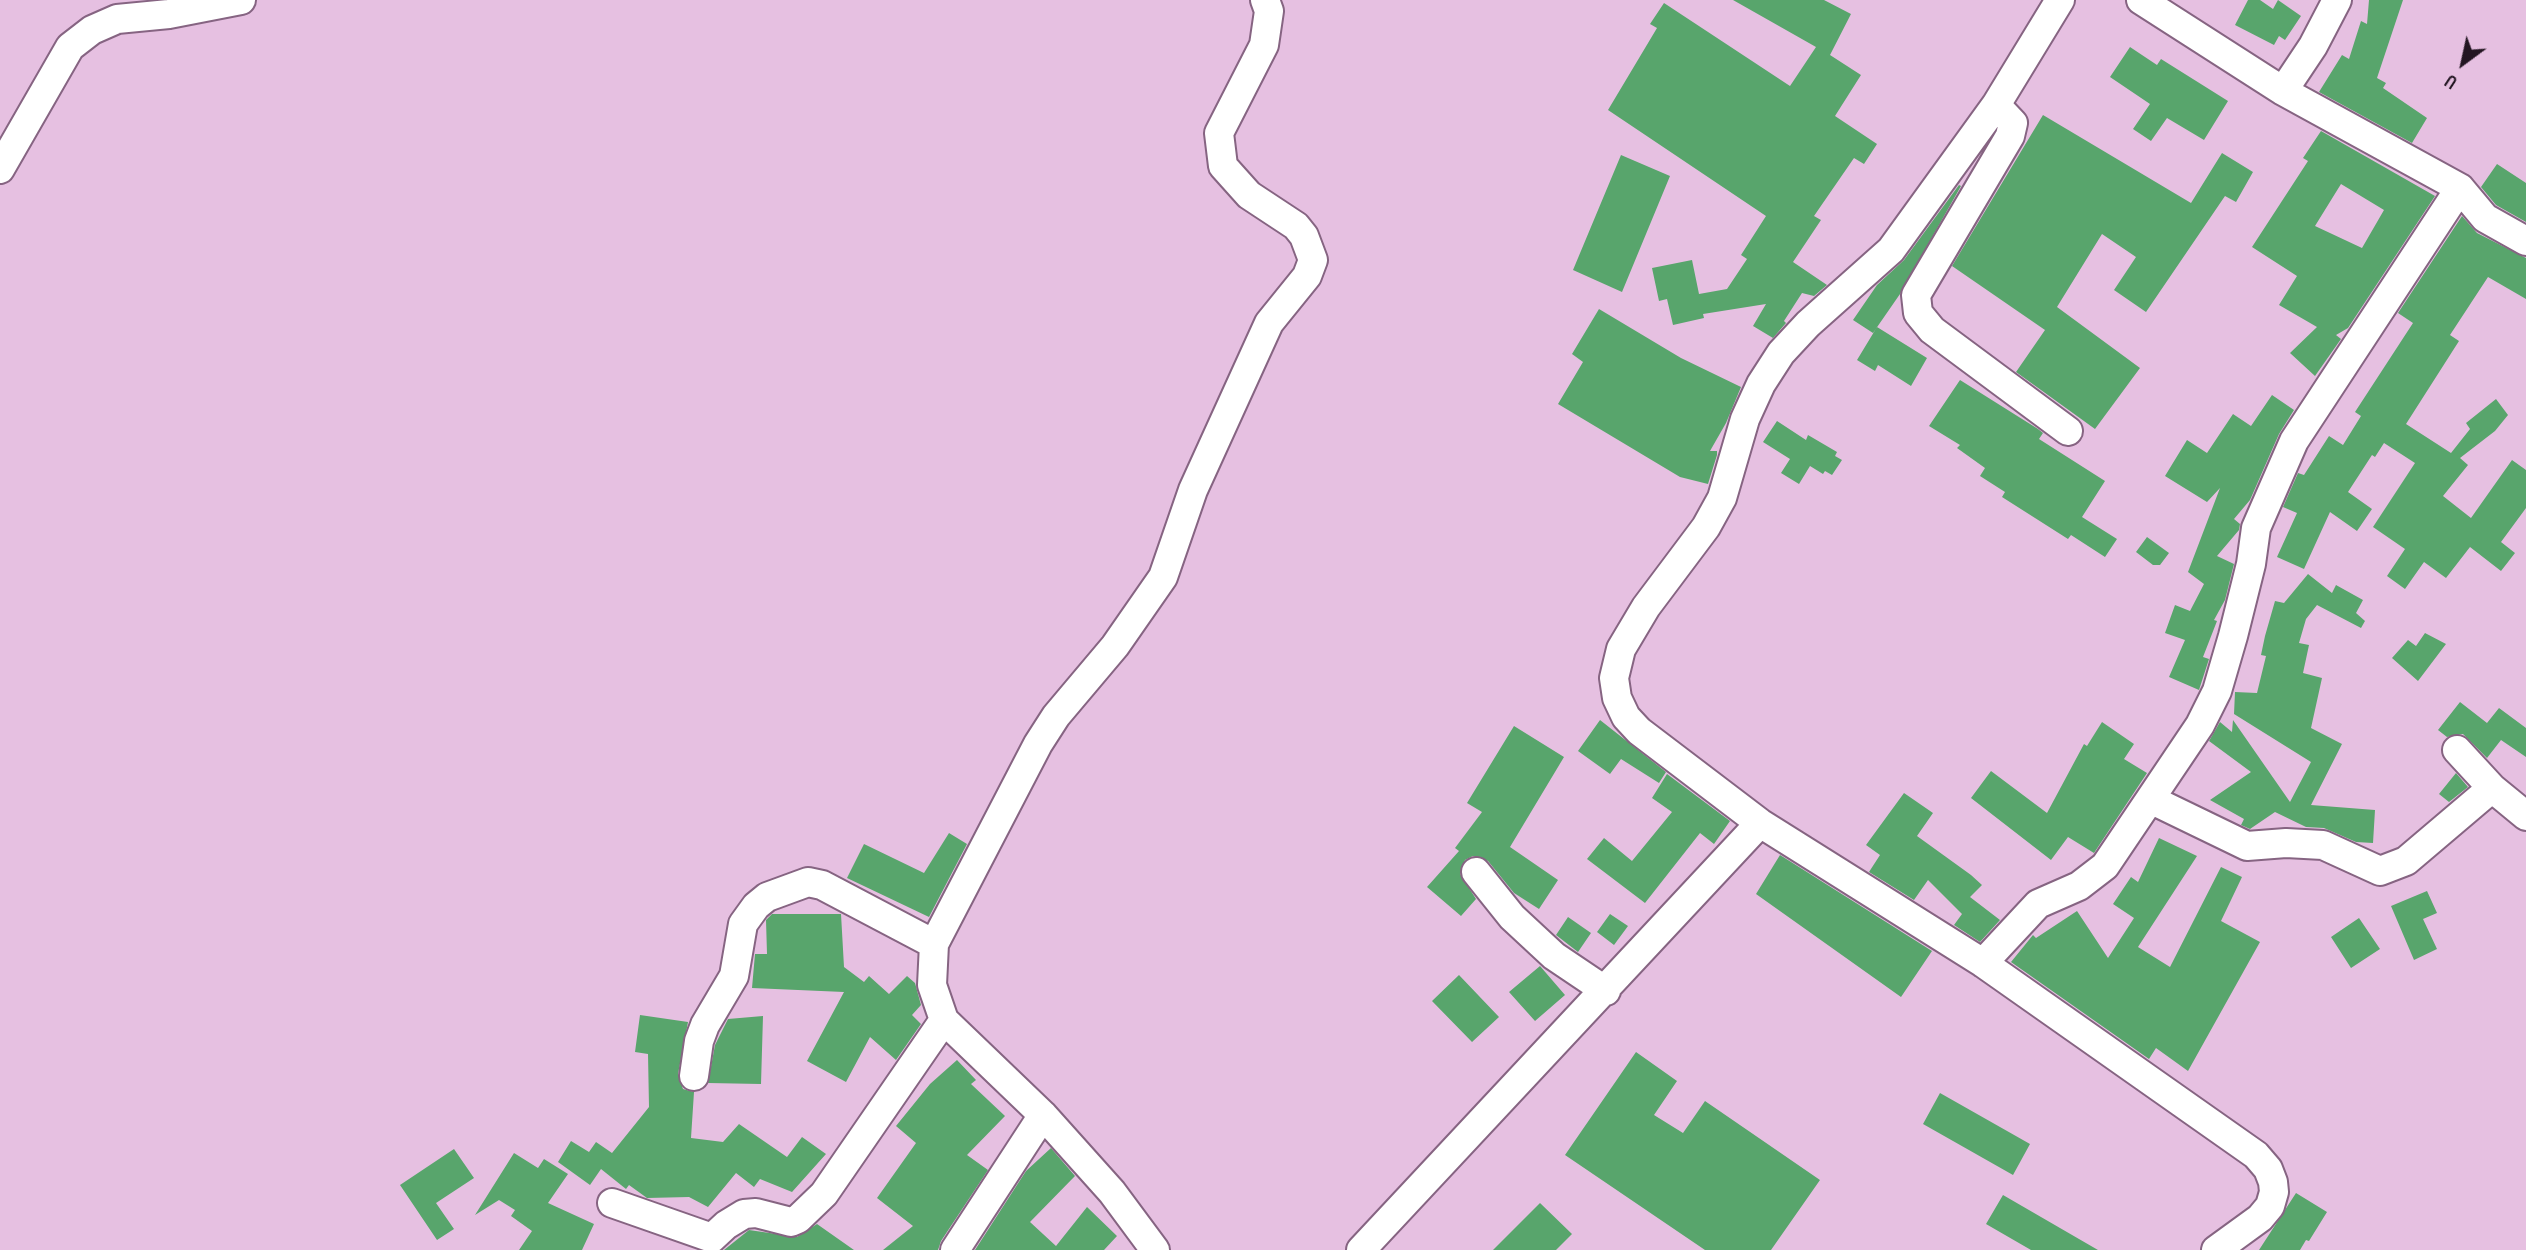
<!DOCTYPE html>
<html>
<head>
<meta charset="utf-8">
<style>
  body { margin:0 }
  #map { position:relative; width:2526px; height:1250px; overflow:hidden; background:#e6c0e1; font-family:"Sofia Sans Condensed",sans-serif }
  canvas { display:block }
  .north { position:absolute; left:2428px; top:28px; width:70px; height:70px; -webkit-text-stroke:5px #e6c0e1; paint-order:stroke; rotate:213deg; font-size:19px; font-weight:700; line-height:28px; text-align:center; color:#231622 }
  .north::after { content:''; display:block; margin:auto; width:24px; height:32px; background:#231622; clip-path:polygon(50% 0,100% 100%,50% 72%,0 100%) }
</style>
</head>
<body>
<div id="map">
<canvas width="2526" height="1250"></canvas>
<div class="north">U</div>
</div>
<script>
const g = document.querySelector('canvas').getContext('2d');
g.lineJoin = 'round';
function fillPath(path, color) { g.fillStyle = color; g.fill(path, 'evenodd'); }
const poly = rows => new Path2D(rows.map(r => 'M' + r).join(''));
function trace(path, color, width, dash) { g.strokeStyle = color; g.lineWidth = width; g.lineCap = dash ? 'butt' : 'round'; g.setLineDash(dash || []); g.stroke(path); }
const building = poly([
  [1733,0,1824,0,1851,14,1830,55,1861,75,1835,116,1877,144,1864,164,1854,158,1814,216,1821,220,1793,262,1827,285,1814,296,1802,293,1784,321,1786,323,1773,338,1753,326,1766,304,1703,314,1704,318,1673,325,1667,299,1659,301,1652,268,1692,260,1699,294,1727,289,1747,259,1741,255,1766,216,1608,110,1657,28,1650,24,1664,3,1790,86,1816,47],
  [2248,0,2260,0,2273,9,2278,0,2301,16,2285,40,2279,36,2274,45,2235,25],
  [2369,0,2403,0,2377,78,2386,83,2383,88,2427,118,2412,143,2319,92,2342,55,2349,59,2361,21,2367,24],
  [2130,47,2157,65,2161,59,2228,101,2204,140,2167,118,2151,141,2133,129,2150,104,2110,77],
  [2043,115,2191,203,2222,153,2253,172,2236,202,2225,196,2146,312,2114,290,2136,257,2102,234,2057,307,2140,368,2095,429,2016,372,2045,330,1952,266],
  [2321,131,2435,196,2348,328,2336,335,2341,339,2315,376,2290,353,2317,327,2279,305,2297,276,2252,247,2308,161,2303,158],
  [2341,184,2384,210,2362,248,2315,226],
  [1621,155,1670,176,1622,292,1573,270],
  [2497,164,2526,183,2526,222,2496,205,2481,187],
  [1959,185,1961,186,1900,294,1873,333,1853,320,1877,285,1904,260],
  [2462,216,2477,233,2526,258,2526,299,2488,277,2450,335,2459,341,2406,424,2451,453,2470,429,2466,423,2496,399,2508,415,2495,431,2460,458,2468,465,2443,496,2471,518,2512,460,2526,470,2526,508,2501,542,2515,553,2501,571,2470,547,2446,578,2424,562,2405,589,2387,576,2405,549,2373,527,2415,463,2384,443,2375,457,2372,455,2348,492,2372,509,2357,531,2330,512,2304,569,2277,557,2297,513,2283,507,2298,473,2304,475,2329,436,2343,445,2361,416,2355,412,2413,323,2398,313],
  [1599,309,1681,358,1741,387,1726,423,1710,451,1717,451,1717,455,1708,484,1680,477,1558,404,1583,362,1572,354],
  [1877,327,1927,358,1911,386,1878,365,1875,371,1857,360],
  [1960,380,2038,429,2043,433,2039,439,2105,481,2082,517,2117,539,2105,557,2071,535,2068,539,2002,497,2005,492,1980,476,1985,468,1957,448,1960,445,1929,426],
  [2272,395,2294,410,2279,434,2250,500,2234,519,2240,524,2239,530,2217,556,2234,564,2225,600,2214,620,2217,621,2203,657,2209,659,2199,690,2169,677,2185,640,2165,633,2175,605,2190,611,2204,584,2188,572,2220,488,2207,502,2165,476,2187,440,2207,453,2233,414,2251,426],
  [1777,421,1806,440,1808,435,1837,452,1835,456,1842,460,1832,475,1825,471,1823,474,1810,466,1799,484,1781,473,1790,459,1763,442],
  [2147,537,2169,553,2160,565,2153,565,2136,552],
  [2308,574,2332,593,2336,585,2363,600,2356,613,2365,621,2361,628,2317,605,2306,619,2299,643,2309,645,2303,673,2322,678,2311,728,2342,744,2311,805,2375,810,2373,843,2356,842,2324,828,2306,827,2275,812,2250,829,2241,825,2244,819,2210,800,2251,772,2209,741,2220,722,2232,732,2233,720,2290,802,2311,762,2234,714,2235,692,2257,693,2266,656,2261,655,2265,636,2275,601,2284,603],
  [2425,633,2446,644,2418,681,2392,658,2408,640,2416,646],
  [2460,702,2487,723,2499,708,2526,728,2526,757,2501,740,2487,758,2463,734,2447,737,2438,730],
  [1600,720,1666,772,1659,783,1621,759,1610,774,1578,751],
  [2102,722,2134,744,2124,759,2147,773,2094,853,2068,837,2051,860,1971,798,1991,771,2047,813,2084,744,2087,746],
  [1514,726,1564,757,1510,847,1558,880,1539,909,1514,893,1488,861,1473,856,1465,860,1460,874,1476,899,1461,916,1427,887,1459,851,1455,848,1482,812,1467,803],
  [2456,773,2468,787,2449,802,2439,794],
  [1667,774,1730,821,1714,844,1700,833,1645,903,1587,859,1604,838,1632,861,1672,812,1652,798],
  [1904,793,1933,813,1917,836,1971,875,1982,885,1970,897,2000,920,1980,942,1954,925,1962,914,1928,880,1914,900,1869,872,1880,855,1866,845],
  [949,833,967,844,929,917,847,878,864,844,924,873],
  [2159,838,2197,856,2138,947,2170,967,2221,867,2242,877,2221,921,2260,942,2188,1071,2156,1048,2149,1059,2011,962,2033,935,2036,938,2077,911,2108,958,2134,918,2113,904,2131,877,2138,882],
  [1780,855,1932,951,1901,997,1756,894],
  [2427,891,2437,913,2423,919,2437,949,2414,960,2391,906],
  [772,914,841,914,844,967,864,982,869,976,889,994,907,976,915,983,921,1005,912,1015,921,1024,896,1060,870,1037,846,1082,807,1061,844,992,752,988,755,954,767,954,766,920],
  [1610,914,1628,926,1614,945,1597,932],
  [1568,917,1591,933,1578,952,1556,935],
  [2359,918,2380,949,2351,968,2331,937],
  [1540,966,1565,995,1535,1021,1509,992],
  [1459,975,1499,1017,1472,1042,1432,1001],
  [640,1015,688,1022,678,1074,683,1089,694,1092,691,1138,723,1142,739,1124,787,1157,802,1137,826,1154,792,1192,760,1179,754,1187,736,1173,708,1207,689,1197,647,1198,629,1185,626,1189,601,1169,590,1185,558,1162,571,1141,589,1152,596,1142,612,1153,649,1107,648,1054,635,1052],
  [763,1016,761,1084,708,1083,715,1045,728,1019],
  [1636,1052,1677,1081,1654,1115,1683,1133,1705,1101,1820,1180,1771,1250,1705,1250,1565,1155],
  [957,1060,976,1080,971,1084,1005,1116,967,1155,988,1170,941,1241,938,1250,883,1250,913,1226,877,1198,916,1143,896,1126,930,1084],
  [1940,1093,2030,1144,2013,1175,1923,1124],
  [1051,1148,1075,1176,1030,1222,1056,1246,1087,1207,1117,1236,1104,1250,975,1250,1026,1171],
  [454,1149,474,1178,436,1203,454,1229,437,1240,400,1185],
  [514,1153,538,1168,544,1159,568,1174,548,1203,594,1224,582,1250,519,1250,532,1231,511,1216,515,1210,499,1200,475,1215],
  [2296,1193,2327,1212,2309,1241,2306,1240,2300,1250,2259,1250],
  [2003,1195,2098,1250,2031,1250,1986,1224],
  [1540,1203,1572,1234,1556,1250,1493,1250],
  [817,1224,854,1250,724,1250,749,1230,797,1237]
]);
const minor = poly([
  [2060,0,1996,105,1891,250,1808,324,1781,353,1761,384,1745,419,1722,498,1706,527,1646,607,1621,649,1614,678,1617,698,1626,717,1639,731,1760,823,1983,963,2256,1155,2268,1169,2273,1182,2274,1192,2270,1206,2260,1218,2216,1250],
  [2141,0,2283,91,2460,188,2485,218,2526,241],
  [2283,91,2313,46,2337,0],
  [1996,105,2013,123,2010,136,1916,295,1918,313,1932,330,2068,431],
  [0,169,70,47,92,30,117,19,169,14,241,0],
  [2492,788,2526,816],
  [2152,800,2247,846,2286,843,2323,845,2380,871,2406,861,2492,788,2457,750],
  [1476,872,1512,917,1554,956,1606,991],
  [1983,963,2038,904,2079,886,2105,866,2200,725,2217,691,2233,636,2251,564,2256,528,2294,441,2460,188],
  [694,1076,699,1041,705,1025,734,976,743,924,756,906,767,897,808,882,822,885,934,944],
  [612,1203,712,1238,726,1225,744,1214,756,1213,791,1222,798,1219,824,1194,944,1020],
  [955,1250,1043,1115],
  [1155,1250,1112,1192,1043,1115,944,1020,932,985,934,944,1038,744,1056,716,1115,646,1163,577,1193,490,1269,323,1307,276,1313,260,1304,236,1296,226,1249,195,1223,166,1219,133,1264,45,1269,11,1265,0],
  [1361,1250,1760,823]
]);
fillPath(building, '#58a56c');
trace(minor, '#866482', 32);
trace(minor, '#fff', 28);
</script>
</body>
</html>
